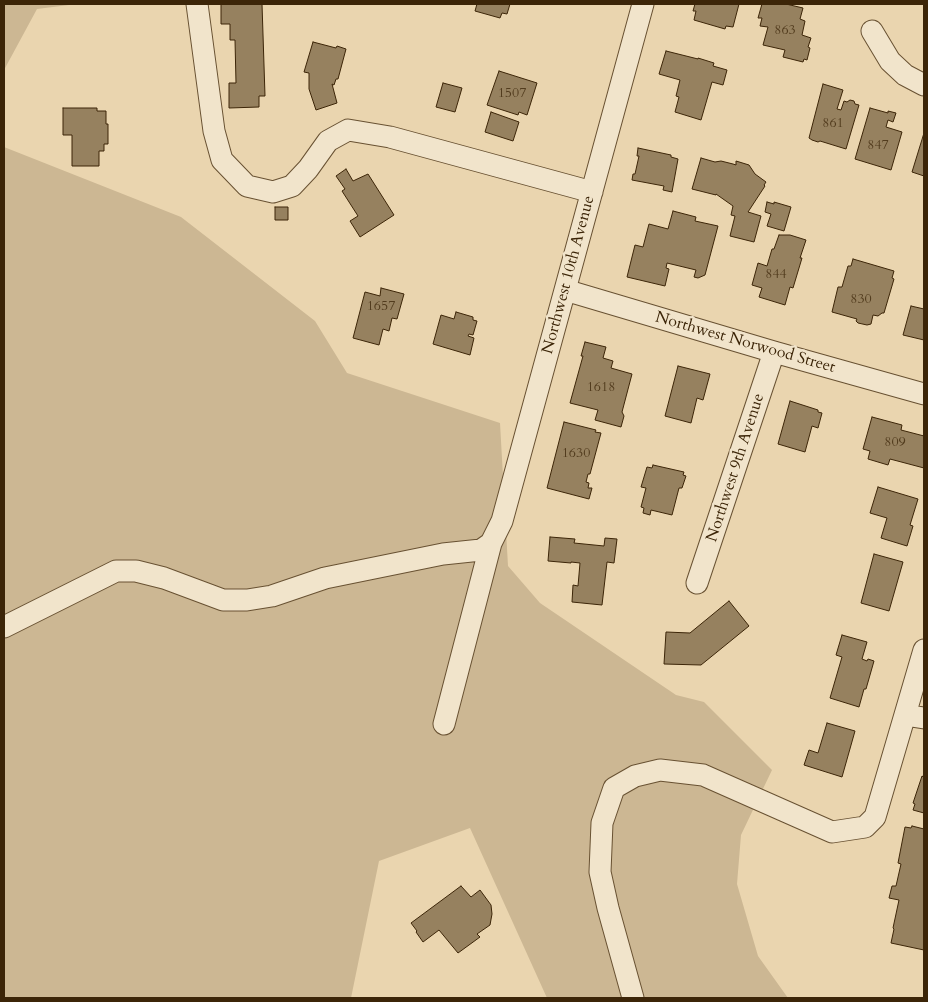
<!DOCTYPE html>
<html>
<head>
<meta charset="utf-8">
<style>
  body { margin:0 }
  #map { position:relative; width:928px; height:1002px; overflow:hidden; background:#ead5af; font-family:Cardo,serif }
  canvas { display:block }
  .frame { position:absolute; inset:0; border:5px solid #3c2508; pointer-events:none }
</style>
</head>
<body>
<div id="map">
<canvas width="928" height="1002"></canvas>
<div class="frame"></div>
</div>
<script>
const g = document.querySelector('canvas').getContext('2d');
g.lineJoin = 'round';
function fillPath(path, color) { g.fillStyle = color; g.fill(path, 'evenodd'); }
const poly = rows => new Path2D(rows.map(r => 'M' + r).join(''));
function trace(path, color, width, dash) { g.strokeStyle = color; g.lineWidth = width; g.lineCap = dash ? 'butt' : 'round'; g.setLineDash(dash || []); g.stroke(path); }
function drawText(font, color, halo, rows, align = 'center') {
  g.font = font + ' Cardo,serif'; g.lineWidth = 5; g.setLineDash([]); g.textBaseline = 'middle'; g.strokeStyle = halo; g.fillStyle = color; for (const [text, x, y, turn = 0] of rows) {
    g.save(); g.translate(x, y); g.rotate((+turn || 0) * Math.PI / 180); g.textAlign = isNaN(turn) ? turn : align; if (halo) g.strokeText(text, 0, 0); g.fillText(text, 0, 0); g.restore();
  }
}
const green = poly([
  [4,4,77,4,37,9,4,70],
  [4,147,181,217,315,321,347,373,500,423,508,566,540,603,676,695,704,702,772,770,741,835,737,884,758,956,788,998,547,998,470,828,379,861,351,998,4,998]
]);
const building = poly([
  [221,4,262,4,265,96,259,96,259,107,229,108,229,83,236,83,235,40,230,40,230,24,221,24,221,4],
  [477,4,510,4,507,14,502,13,500,18,475,11,477,4],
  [695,4,739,4,733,27,726,26,725,29,694,20,696,11,693,11,695,4],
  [762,4,786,4,803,8,800,19,805,21,802,35,811,38,808,47,810,48,807,60,804,59,803,62,783,57,785,50,763,45,768,27,760,26,762,18,758,18,762,4],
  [313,42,336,48,337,46,346,49,338,79,336,79,334,85,332,84,337,103,316,110,309,89,309,73,304,72,313,42],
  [666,51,698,59,698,58,714,63,713,66,727,70,723,85,712,82,701,120,675,112,679,97,676,96,680,80,659,74,666,51],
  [499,71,537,83,527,115,519,112,518,115,487,105,499,71],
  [443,83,462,88,455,112,436,107,443,83],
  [823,84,843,90,837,109,841,110,844,101,847,102,850,100,854,101,855,104,859,105,846,149,820,141,818,142,812,140,809,138,823,84],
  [63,108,97,108,97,111,106,111,106,124,108,124,108,144,104,144,104,151,99,151,99,166,72,166,72,135,63,135,63,108],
  [870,108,888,113,888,111,896,113,893,122,888,120,886,127,902,132,891,170,855,159,870,108],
  [491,112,519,122,513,141,485,132,491,112],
  [924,133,924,176,912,172,924,133],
  [638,148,671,155,671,157,678,159,672,192,663,190,664,186,632,180,633,174,635,174,639,156,637,156,638,148],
  [701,158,715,162,721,161,733,164,736,165,736,161,749,165,755,174,766,182,764,185,765,186,748,212,761,216,754,242,730,236,735,216,731,215,733,206,716,194,716,195,692,189,701,158],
  [346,169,353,181,368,174,394,215,360,237,350,221,358,216,342,191,345,189,336,176,346,169],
  [767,202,774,204,774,202,791,207,784,231,767,226,771,214,765,212,767,202],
  [275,207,288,207,288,220,275,220,275,207],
  [673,211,696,217,695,221,718,226,705,275,698,278,694,277,696,270,667,263,666,268,669,269,665,286,627,277,635,245,643,247,649,224,668,229,673,211],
  [779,235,790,235,806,240,800,258,802,258,793,288,790,287,785,305,759,297,762,288,752,285,758,263,767,266,772,249,774,249,779,235],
  [853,259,894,271,892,278,894,279,884,313,882,313,878,316,873,315,871,324,867,325,858,323,856,321,857,319,832,312,838,287,842,287,848,266,851,266,853,259],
  [381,288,404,294,397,319,392,318,389,331,383,329,379,345,353,338,365,292,380,296,381,288],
  [911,306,924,309,924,340,903,335,911,306],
  [456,312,473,317,473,320,477,321,473,335,469,334,468,336,474,338,470,355,433,344,441,315,454,319,456,312],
  [585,342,606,347,603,358,613,361,611,368,632,374,622,412,624,416,621,427,595,420,598,410,570,403,583,356,581,356,585,342],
  [678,366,710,374,703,400,697,398,691,423,665,416,678,366],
  [790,401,818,410,818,412,822,413,818,428,812,426,805,452,778,444,790,401],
  [872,417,902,425,901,430,924,436,924,468,890,459,888,465,868,459,870,451,863,449,872,417],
  [564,422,596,430,595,432,601,433,590,474,588,474,586,482,589,483,588,488,592,488,589,499,547,488,564,422],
  [653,465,684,472,683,475,686,476,682,488,679,488,672,515,651,510,650,515,643,513,644,508,641,507,646,488,641,487,647,467,652,468,653,465],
  [878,487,918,499,910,525,913,526,907,546,881,538,887,518,870,513,878,487],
  [550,537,575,539,574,543,604,546,605,538,617,539,614,563,607,562,602,605,572,602,573,585,578,586,580,563,571,562,571,563,548,561,550,537],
  [874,554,903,562,889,611,861,603,874,554],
  [729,601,749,626,701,665,664,664,666,632,690,633,729,601],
  [842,635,867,642,862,659,867,661,868,659,874,661,866,689,864,689,859,707,830,698,842,657,836,655,842,635],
  [827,723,855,731,842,777,804,765,809,750,818,753,827,723],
  [924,772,924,813,913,810,915,804,913,803,922,776,923,777,924,772],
  [912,826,924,829,924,950,891,943,894,929,893,928,899,900,889,898,892,886,896,886,901,864,898,863,905,827,911,828,912,826],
  [461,886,471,897,480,890,491,905,492,914,490,925,477,934,480,937,458,953,439,930,423,942,416,932,417,931,411,923,461,886]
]);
const minor = poly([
  [197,4,214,131,222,160,247,186,273,192,292,186,308,169,328,141,348,130,390,137,592,192],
  [872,31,890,61,905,75,924,85],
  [565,290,774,352,924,394],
  [697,583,774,352],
  [4,627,116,571,136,571,164,578,223,600,247,600,272,596,325,578,443,554,481,550,491,543],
  [905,715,924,718],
  [444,724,491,543,502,521,643,4],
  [633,998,608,908,600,872,602,823,614,788,635,776,660,770,703,775,832,832,865,827,875,817,924,650]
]);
const numberNames = [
  ["863",785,31],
  ["1507",512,94],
  ["861",833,124],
  ["847",878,146],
  ["844",776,275],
  ["830",861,300],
  ["1657",381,307],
  ["1618",601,388],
  ["809",895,443],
  ["1630",576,454]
];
const streetNames = [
  ["Northwest 10th Avenue",569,275,-75],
  ["Northwest Norwood Street",745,343,16],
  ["Northwest 9th Avenue",736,468,-72]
];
fillPath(green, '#ccb793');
fillPath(building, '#96815f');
trace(building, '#3c2508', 1);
trace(minor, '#685132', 23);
trace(minor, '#f1e4cb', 21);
drawText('14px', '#523c1e', null, numberNames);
drawText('16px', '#3c2508', '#f1e4cb', streetNames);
</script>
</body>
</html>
